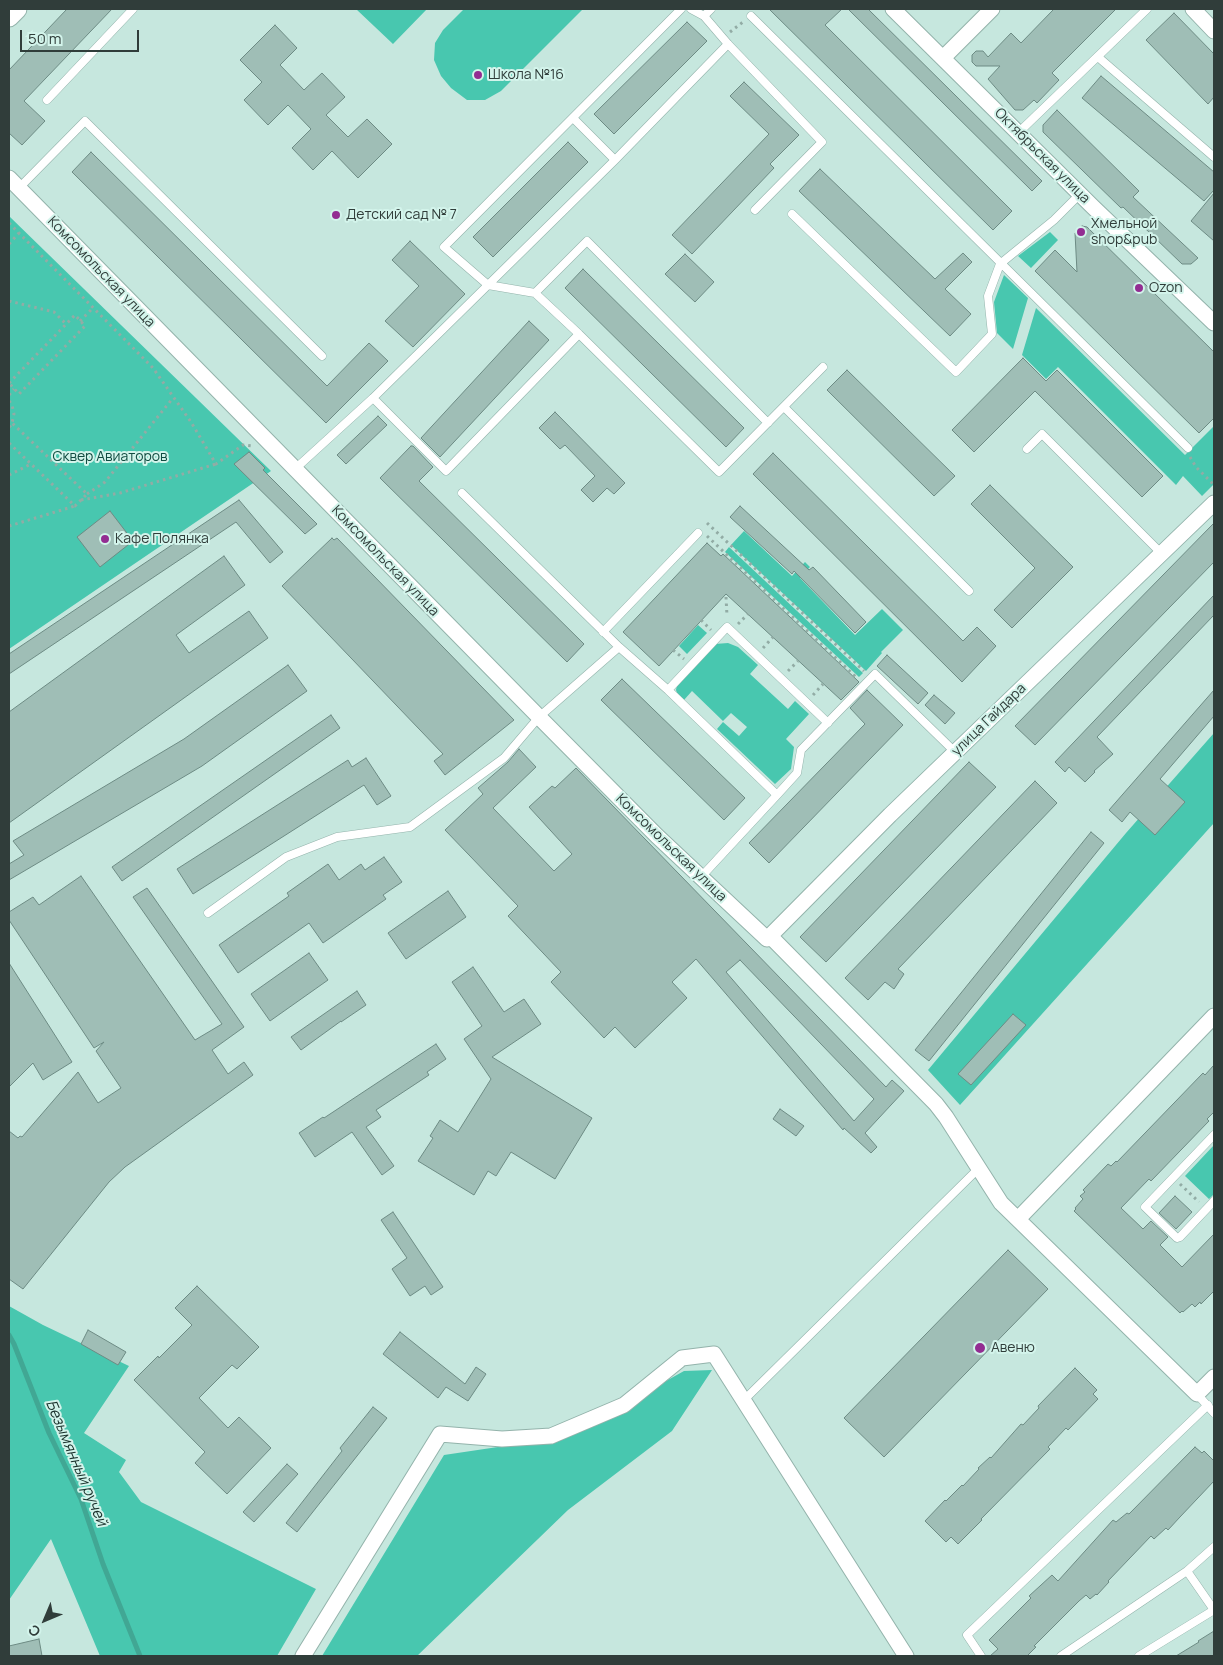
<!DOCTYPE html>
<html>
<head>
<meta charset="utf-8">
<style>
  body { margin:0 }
  #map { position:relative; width:1223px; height:1665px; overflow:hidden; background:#c6e7de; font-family:Manrope,sans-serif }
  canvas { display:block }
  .frame { position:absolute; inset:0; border:10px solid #303d3a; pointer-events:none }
  .north { position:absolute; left:20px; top:1595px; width:50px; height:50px; -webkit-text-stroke:4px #d3f4eb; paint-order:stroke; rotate:225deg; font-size:14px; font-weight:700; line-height:20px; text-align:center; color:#303d3a }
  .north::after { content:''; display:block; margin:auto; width:18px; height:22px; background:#303d3a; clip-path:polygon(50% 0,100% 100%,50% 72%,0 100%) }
  .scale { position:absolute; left:20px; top:30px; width:119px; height:22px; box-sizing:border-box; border:2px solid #303d3a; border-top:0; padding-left:6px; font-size:15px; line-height:18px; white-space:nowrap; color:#303d3a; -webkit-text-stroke:4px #d3f4eb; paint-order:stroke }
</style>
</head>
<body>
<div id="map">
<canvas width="1223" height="1665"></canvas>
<div class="frame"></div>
<div class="north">С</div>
<div class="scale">50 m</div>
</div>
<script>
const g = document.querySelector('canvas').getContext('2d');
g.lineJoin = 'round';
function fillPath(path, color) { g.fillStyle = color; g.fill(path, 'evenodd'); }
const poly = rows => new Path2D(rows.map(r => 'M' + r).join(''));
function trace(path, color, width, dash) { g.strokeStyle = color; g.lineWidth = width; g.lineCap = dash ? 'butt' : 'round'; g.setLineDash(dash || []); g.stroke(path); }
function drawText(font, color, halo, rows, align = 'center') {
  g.font = font + ' Manrope,sans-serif'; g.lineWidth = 4; g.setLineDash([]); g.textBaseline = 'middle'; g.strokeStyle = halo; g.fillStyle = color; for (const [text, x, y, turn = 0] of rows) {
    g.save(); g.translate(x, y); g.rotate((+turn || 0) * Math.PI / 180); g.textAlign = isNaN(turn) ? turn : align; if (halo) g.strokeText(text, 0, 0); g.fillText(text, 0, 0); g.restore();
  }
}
const green = poly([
  [356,9,427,9,393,44],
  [464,9,583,9,501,91,485,100,467,100,451,88,441,76,434,60,435,43,443,30],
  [9,216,271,471,9,649],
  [1050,232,1058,240,1031,268,1018,256],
  [1004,275,1028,298,1013,349,997,333,994,302],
  [1036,308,1185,455,1214,426,1214,484,1202,496,1183,476,1176,485,1058,367,1046,379,1022,355],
  [744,531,792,576,805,562,810,567,800,578,855,635,882,609,903,630,881,652,882,653,866,671,731,545],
  [729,547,863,673,859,677,725,552],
  [698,625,707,633,687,654,679,646],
  [728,643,738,647,758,665,750,674,788,709,795,701,809,714,786,739,794,747,791,769,775,784,717,729,723,722,739,736,747,727,731,713,723,721,692,691,684,700,677,693,676,690,677,685,715,644],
  [1214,733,1214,823,960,1105,928,1070,1126,833],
  [1214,1145,1214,1194,1209,1199,1185,1176],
  [9,1306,43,1325,129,1366,84,1433,126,1460,119,1472,141,1502,316,1589,277,1656,100,1656,51,1539,9,1600],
  [712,1370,672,1431,568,1510,417,1656,322,1656,444,1455,565,1437,684,1371]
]);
const stream = poly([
  [9,1335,14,1344,49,1433,81,1499,103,1564,140,1656]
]);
const building = poly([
  [67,9,112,9,24,101,45,121,22,145,9,133,9,70,67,9],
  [769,9,842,9,825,25,1012,211,993,230,769,9],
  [848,9,868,9,1042,181,1032,191,848,9],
  [1054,9,1116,9,1052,73,1059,80,1037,103,1034,100,1023,110,1015,110,988,79,1000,66,976,66,972,62,972,55,976,51,983,51,988,57,1011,33,1021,43,1054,9],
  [1174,13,1214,54,1214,97,1208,104,1146,40,1174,13],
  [687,22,707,41,614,134,594,114,687,22],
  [275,25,297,48,280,65,304,90,322,73,345,97,326,115,348,137,367,119,392,144,358,178,332,151,313,170,292,148,311,129,288,105,268,125,244,100,262,82,240,60,275,25],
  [1101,76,1214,172,1214,190,1204,201,1082,98,1101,76],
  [744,82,799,135,770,164,774,168,692,254,672,235,769,134,730,96,744,82],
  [1057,110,1139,191,1133,197,1198,258,1191,264,1182,264,1123,207,1121,208,1043,132,1043,125,1057,110],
  [568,142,588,162,493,257,473,237,568,142],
  [91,152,327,386,369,343,388,361,326,423,72,172,91,152],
  [820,169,935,279,963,253,972,262,945,289,971,314,950,336,799,191,820,169],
  [1214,193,1214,241,1191,221,1214,193],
  [1082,226,1087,227,1214,352,1214,418,1199,433,1035,271,1055,250,1077,272,1075,233,1082,226],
  [410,241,465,294,413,347,385,321,419,286,392,260,410,241],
  [685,254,714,282,695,302,665,274,685,254],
  [583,269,744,428,726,447,565,288,583,269],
  [529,321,549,340,440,457,421,438,529,321],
  [1023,358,1046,381,1057,370,1163,476,1142,497,1035,391,974,452,952,430,1023,358],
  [847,370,955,476,934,496,827,390,847,370],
  [555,412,625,483,614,494,607,488,593,502,581,490,595,476,565,445,560,449,539,428,555,412],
  [378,416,387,425,346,464,337,455,378,416],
  [411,446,413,446,433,467,419,481,584,644,567,662,380,478,411,446],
  [249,452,265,468,263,470,317,524,305,534,234,464,249,452],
  [773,453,963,641,977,627,996,646,962,682,753,474,773,453],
  [990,485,1073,567,1012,628,994,610,1035,568,971,504,990,485],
  [239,500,283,552,270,563,236,522,9,674,9,654,239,500],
  [740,506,809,570,813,567,866,622,855,633,794,571,792,574,730,517,740,506],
  [110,511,133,541,100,567,77,537,110,511],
  [1214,523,1214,562,1035,745,1015,726,1214,523],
  [332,538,334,540,337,538,514,720,445,775,434,761,443,754,282,586,332,538],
  [707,543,721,556,723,554,857,680,859,682,841,700,726,594,659,666,623,632,707,543],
  [224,556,245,585,176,635,189,653,249,611,268,638,9,823,9,712,224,556],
  [1214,595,1214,615,1097,737,1113,754,1094,771,1095,772,1085,782,1069,767,1065,772,1055,762,1214,595],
  [887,655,928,693,918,704,877,666,887,655],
  [288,665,307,691,202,766,9,880,9,864,24,855,13,841,184,739,288,665],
  [622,679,745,798,724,820,601,700,622,679],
  [867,690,903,725,769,863,749,843,865,724,850,708,867,690],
  [1214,690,1214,716,1160,779,1185,802,1155,835,1130,812,1122,822,1109,810,1214,690],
  [934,695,955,713,945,724,925,705,934,695],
  [331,715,340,728,122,881,112,867,331,715],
  [519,749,536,767,493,808,554,871,572,854,529,807,552,786,555,788,576,768,886,1087,892,1080,904,1091,865,1133,877,1147,871,1153,844,1128,843,1130,696,959,672,982,687,998,635,1048,615,1027,604,1038,551,982,561,972,508,916,518,906,445,830,483,794,478,788,508,762,519,749],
  [740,960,874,1099,854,1121,726,972,740,960],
  [366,758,391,796,377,805,364,785,193,894,177,869,348,760,352,767,366,758],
  [969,762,996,787,826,962,800,937,969,762],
  [1035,781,1057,803,898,969,904,974,894,989,885,982,868,1000,845,978,1035,781],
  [1091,832,1104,843,929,1061,915,1050,1091,832],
  [384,857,402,882,383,895,386,899,323,943,309,923,238,973,219,945,289,896,287,893,328,864,339,880,361,864,365,870,384,857],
  [81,876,195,1040,222,1024,133,897,147,888,244,1027,212,1050,228,1074,244,1062,253,1075,125,1167,109,1182,23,1289,9,1279,9,1131,18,1138,20,1136,22,1137,78,1072,98,1103,121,1088,96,1051,104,1042,94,1048,9,920,9,912,33,897,39,905,81,876],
  [448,891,466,917,406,959,388,933,448,891],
  [309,953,328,980,270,1021,251,994,309,953],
  [9,963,72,1062,43,1080,33,1063,9,1087,9,963],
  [473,967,504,1012,524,999,541,1024,492,1057,592,1118,555,1179,511,1152,496,1176,488,1171,474,1195,418,1161,433,1138,430,1136,440,1120,458,1132,491,1079,464,1039,482,1026,452,982,473,967],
  [357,991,366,1005,341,1022,341,1021,301,1050,291,1037,357,991],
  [1013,1014,1026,1025,971,1085,958,1074,1013,1014],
  [436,1044,446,1059,427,1072,429,1075,376,1110,381,1117,366,1127,394,1166,382,1175,352,1132,315,1157,299,1133,323,1117,324,1118,436,1044],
  [1214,1065,1214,1112,1207,1119,1209,1121,1151,1181,1149,1179,1121,1208,1143,1229,1151,1221,1168,1237,1160,1245,1182,1267,1214,1234,1214,1291,1201,1304,1200,1302,1195,1307,1192,1304,1183,1312,1182,1311,1180,1313,1074,1211,1076,1209,1075,1208,1083,1199,1080,1196,1085,1192,1083,1190,1108,1164,1111,1166,1116,1161,1117,1162,1203,1073,1205,1075,1214,1065],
  [780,1109,804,1126,796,1136,773,1119,780,1109],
  [1175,1196,1192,1212,1176,1229,1159,1213,1175,1196],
  [393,1212,443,1287,431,1295,425,1286,410,1296,392,1269,407,1258,381,1220,393,1212],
  [1008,1250,1048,1289,884,1457,844,1418,1008,1250],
  [197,1286,259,1347,237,1369,232,1365,199,1398,228,1428,239,1417,271,1448,227,1494,195,1463,205,1452,134,1380,158,1356,159,1358,192,1325,175,1308,197,1286],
  [88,1330,126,1352,118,1365,81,1344,88,1330],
  [400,1332,465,1384,476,1367,486,1374,468,1401,446,1387,438,1398,383,1354,400,1332],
  [1075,1368,1097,1390,1093,1394,1098,1399,1068,1430,1066,1428,1048,1447,1050,1449,981,1519,982,1520,958,1544,951,1537,946,1542,925,1521,945,1500,946,1501,962,1485,963,1486,979,1469,978,1468,990,1457,991,1458,1021,1424,1023,1425,1039,1408,1038,1406,1075,1368],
  [373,1407,387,1418,297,1532,286,1523,342,1451,340,1448,373,1407],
  [1195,1447,1202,1453,1204,1451,1214,1461,1214,1481,1180,1517,1168,1530,1166,1528,1154,1539,1151,1536,1108,1581,1109,1582,1097,1595,1096,1594,1090,1599,1086,1595,1079,1601,1034,1646,1036,1647,1027,1656,990,1656,998,1649,989,1640,1031,1598,1029,1596,1052,1575,1058,1581,1113,1520,1116,1522,1127,1513,1129,1514,1195,1447],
  [287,1464,298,1474,254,1522,243,1512,287,1464],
  [1214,1631,1214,1656,1176,1656,1199,1642,1198,1641,1214,1631],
  [39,1639,42,1656,9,1656,9,1646,39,1639]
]);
const path = poly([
  [730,32,743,22],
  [9,223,153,368,191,422,216,464,243,445,252,446],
  [9,244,19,233],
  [9,301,54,312,66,324],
  [80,321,93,308],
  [9,383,75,315,85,326,19,394,9,383],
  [9,395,14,389],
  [9,401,12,405,14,414,12,423,9,428],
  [9,443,75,506,87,494,12,423],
  [1190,457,1196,467,1214,485],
  [9,475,31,464],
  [87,494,105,482,173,398],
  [81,500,120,493,216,464],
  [707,523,864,671],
  [9,526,75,506],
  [707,536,857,678],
  [726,597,727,616],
  [701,620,711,630],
  [738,624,748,614],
  [763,648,773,637],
  [673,650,684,659],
  [788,671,798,661],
  [813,695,823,684],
  [1180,1184,1199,1202]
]);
const service = poly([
  [681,9,444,247,488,285,615,160,728,44],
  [691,9,704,16,711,9],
  [704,16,728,44,822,142,755,210],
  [751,16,1188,448],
  [1098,57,1214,157],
  [47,100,133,9],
  [573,118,615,160],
  [1018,133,1147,9],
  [19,188,85,121,322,356],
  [792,214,956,372,992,334,988,296,1000,264,1054,220,1080,194],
  [535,293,587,241,768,423],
  [373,398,446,471,579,334],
  [784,407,969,591],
  [1027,449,1042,434,1162,554],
  [295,469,373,398,488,285,535,293,579,334,719,472,823,367],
  [462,493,619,647,668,690,777,795,701,877],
  [603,632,698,533],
  [668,690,727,627,828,723],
  [777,795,797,773,801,750,875,674,955,752],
  [208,913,286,857,337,837,410,827,504,758,539,717,619,647],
  [1214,1135,1145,1207,1177,1238,1180,1237,1214,1201],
  [1197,1394,1214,1413],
  [743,1401,979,1168],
  [981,1656,967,1635,1208,1405],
  [1061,1656,1187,1571],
  [1139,1656,1214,1610,1187,1571,1214,1547]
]);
const minor = poly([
  [893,9,1093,207,1214,323],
  [1193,9,1214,31],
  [943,58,992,9],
  [9,178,539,717,657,836,767,939,890,815,1214,503],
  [770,936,936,1104,946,1117,1001,1203,1197,1394,1214,1377],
  [1018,1219,1214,1016],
  [303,1656,440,1434,502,1439,551,1436,624,1405,682,1358,714,1354,906,1656]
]);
const tertiary = poly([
  [9,17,17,9]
]);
const markers = [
  [478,75,5,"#932d92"],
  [336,215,5,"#932d92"],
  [1081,232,5,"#932d92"],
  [1139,288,5,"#932d92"],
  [105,539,5,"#932d92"],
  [980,1348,6,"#932d92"]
];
const poiNames = [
  ["Школа №16",488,75],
  ["Детский сад № 7",346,215],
  ["Хмельной",1091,224],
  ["shop&pub",1091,240],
  ["Ozon",1149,288],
  ["Кафе Полянка",115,539],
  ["Авеню",991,1348]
];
const streetNames = [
  ["Октябрьская улица",1042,156,45],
  ["Комсомольская улица",101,272,46],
  ["Комсомольская улица",385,561,46],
  ["улица Гайдара",989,720,-44],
  ["Комсомольская улица",671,848,44]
];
const parkNames = [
  ["Сквер Авиаторов",110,457]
];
const waterNames = [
  ["Безымянный ручей",76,1463,67]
];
fillPath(green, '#48c7af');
trace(stream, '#41a794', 5);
fillPath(building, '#9fbeb6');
trace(building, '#6d8b84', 1);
trace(service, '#93b3ab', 9);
trace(minor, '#93b3ab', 17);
trace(tertiary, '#93b3ab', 21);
trace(path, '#92aca5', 3, [2.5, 4]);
trace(service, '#fff', 8);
trace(minor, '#fff', 15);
trace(tertiary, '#fff', 19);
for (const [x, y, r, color] of markers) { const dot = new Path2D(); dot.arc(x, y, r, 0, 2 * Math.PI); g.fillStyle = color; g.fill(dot); trace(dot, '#d3f4eb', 2); }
drawText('14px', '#303d3a', '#d3f4eb', poiNames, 'left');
drawText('14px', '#303d3a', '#d3f4eb', streetNames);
drawText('14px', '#114c41', '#d3f4eb', parkNames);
drawText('italic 15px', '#182f2a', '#d3f4eb', waterNames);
</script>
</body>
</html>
